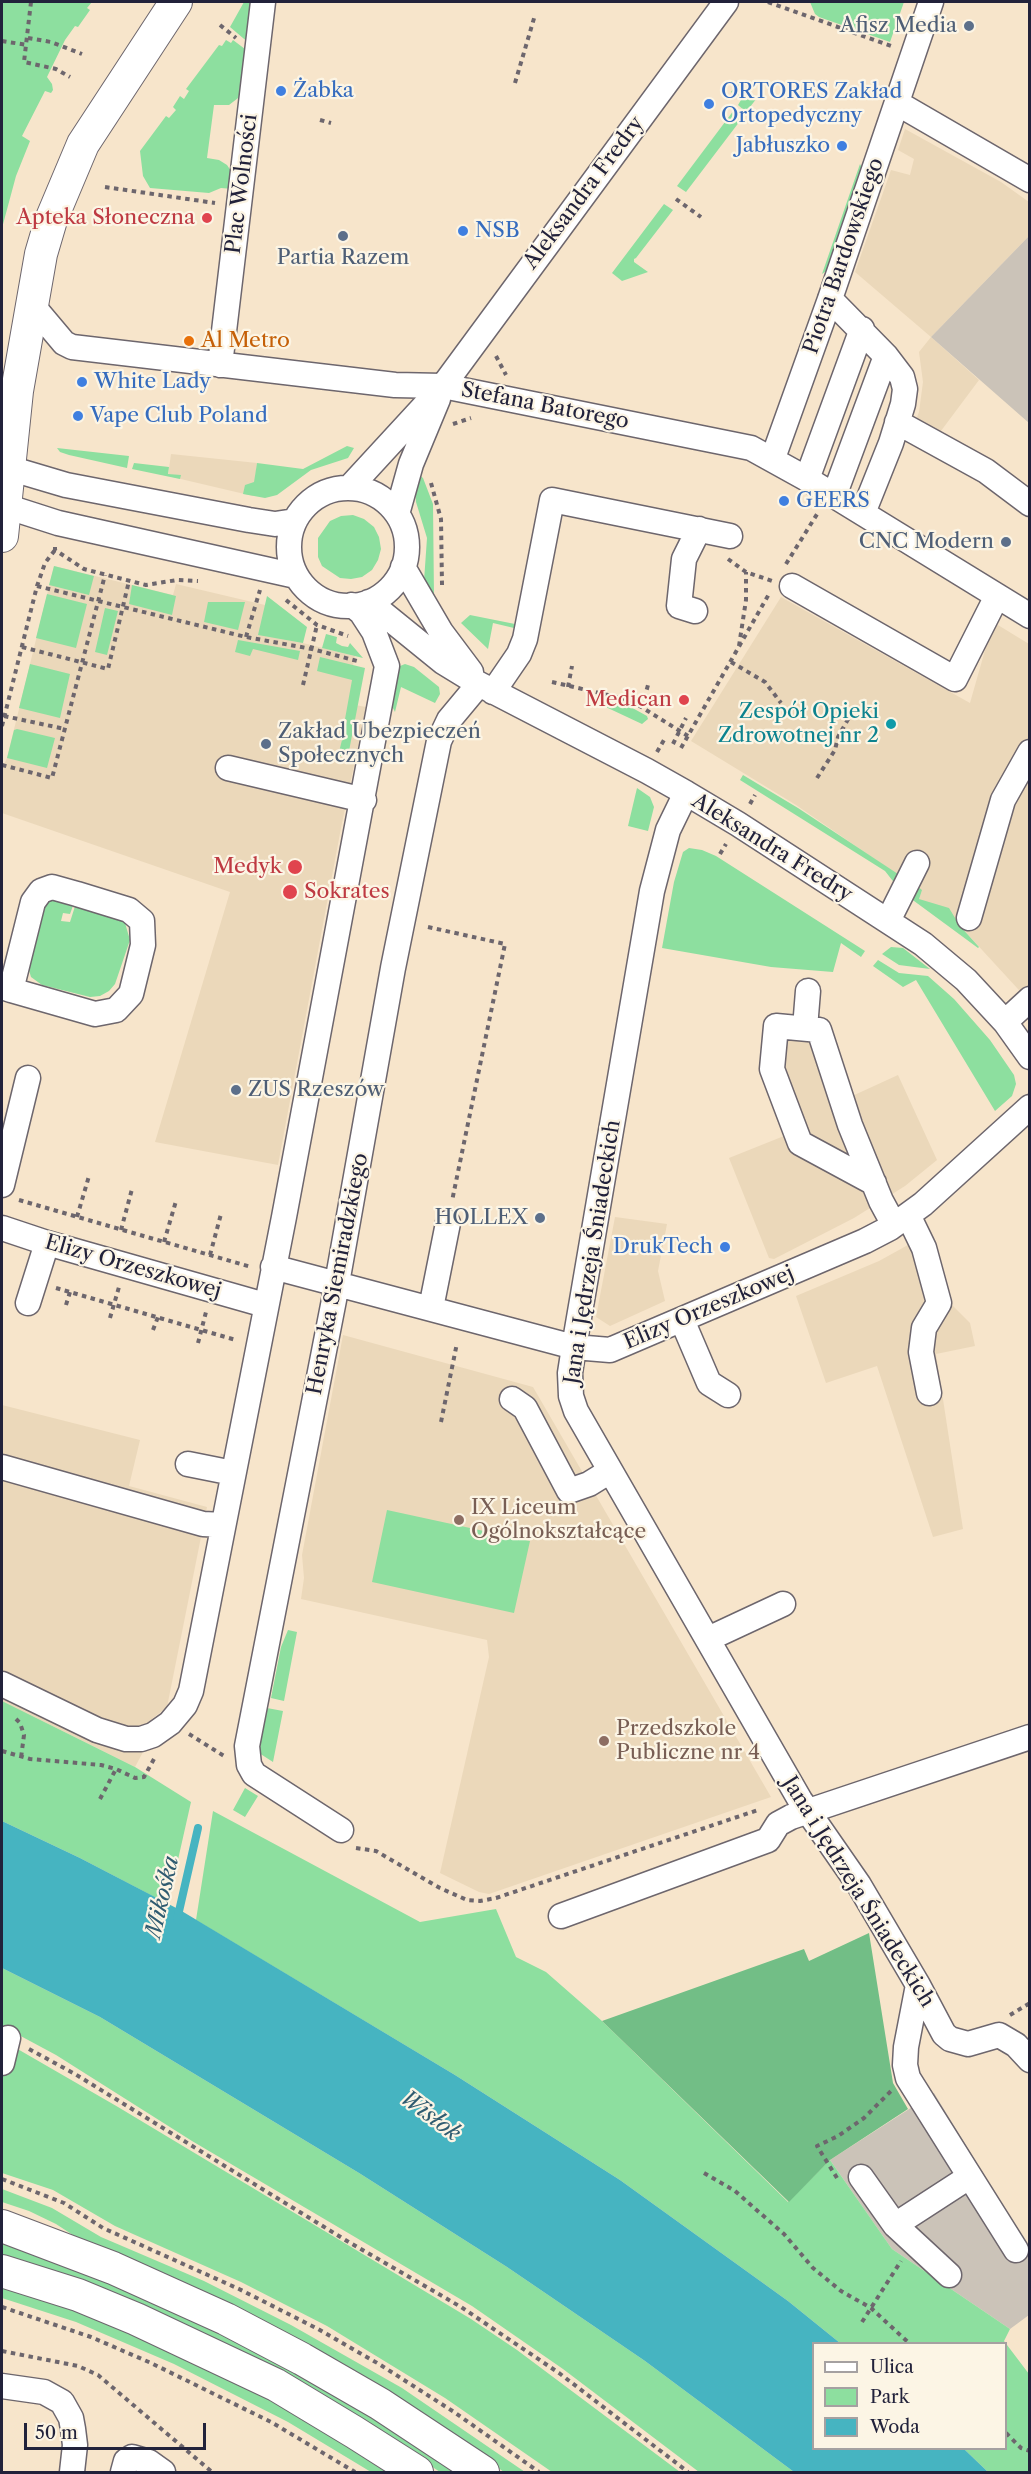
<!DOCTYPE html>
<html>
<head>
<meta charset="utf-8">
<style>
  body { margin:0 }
  #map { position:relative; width:1031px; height:2474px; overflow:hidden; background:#f7e5cb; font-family:"Libre Caslon Text",serif }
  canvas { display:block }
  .frame { position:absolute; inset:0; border:3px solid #22223b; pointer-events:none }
  .legend { position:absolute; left:812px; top:2342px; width:195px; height:108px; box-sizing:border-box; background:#fcf5e5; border:2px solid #a5a1a1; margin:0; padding:8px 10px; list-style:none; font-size:18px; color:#22223b }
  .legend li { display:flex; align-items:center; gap:12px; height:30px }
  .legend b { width:30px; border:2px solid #a5a1a1 }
  .scale { position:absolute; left:24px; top:2423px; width:182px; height:27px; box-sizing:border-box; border:3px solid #22223b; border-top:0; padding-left:8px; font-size:18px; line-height:21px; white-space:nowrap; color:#22223b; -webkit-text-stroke:4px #fcf5e5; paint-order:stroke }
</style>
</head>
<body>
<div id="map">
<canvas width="1031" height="2474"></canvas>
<div class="frame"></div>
<ul class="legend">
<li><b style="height:8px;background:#fff"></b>Ulica</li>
<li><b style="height:16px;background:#8ddf9f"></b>Park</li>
<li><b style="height:16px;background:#46b4c1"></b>Woda</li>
</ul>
<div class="scale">50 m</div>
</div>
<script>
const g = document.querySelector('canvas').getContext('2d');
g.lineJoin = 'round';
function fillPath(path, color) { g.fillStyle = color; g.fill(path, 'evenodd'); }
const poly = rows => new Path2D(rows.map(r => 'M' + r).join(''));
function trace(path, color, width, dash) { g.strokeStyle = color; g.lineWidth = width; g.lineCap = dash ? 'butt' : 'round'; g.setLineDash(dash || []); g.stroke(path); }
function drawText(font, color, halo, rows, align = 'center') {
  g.font = font + ' "Libre Caslon Text",serif'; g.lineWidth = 4.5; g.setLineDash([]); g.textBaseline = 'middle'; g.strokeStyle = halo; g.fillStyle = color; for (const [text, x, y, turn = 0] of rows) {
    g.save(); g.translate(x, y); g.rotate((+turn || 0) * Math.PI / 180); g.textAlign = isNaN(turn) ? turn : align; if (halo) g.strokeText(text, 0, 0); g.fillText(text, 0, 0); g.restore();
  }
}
const built = poly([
  [905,129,1001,182,1029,202,1029,236,931,337,979,380,929,447,910,435,919,412,923,382,919,352,931,337,855,272,891,170,910,175,914,159,898,150],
  [171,454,257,463,253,496,168,476],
  [54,566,173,595,176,584,265,605,292,617,303,643,355,656,352,670,355,705,366,707,341,828,278,1165,155,1142,230,892,2,813,2,769,7,758],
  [781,597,970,703,993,622,1029,644,1029,1001,960,926,919,899,889,869,796,805,691,741],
  [773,1016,824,1020,850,1097,898,1075,937,1160,905,1186,854,1218,774,1259,769,1258,729,1158,789,1134],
  [615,1217,667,1224,658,1271,665,1301,610,1326,596,1317],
  [926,1235,947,1300,970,1323,975,1346,936,1354,963,1529,933,1537,877,1366,826,1383,796,1296,879,1261],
  [343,1335,533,1387,771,1797,489,1894,479,1892,440,1873,489,1657,487,1640,301,1599,304,1578,302,1555],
  [2,1405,140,1440,129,1486,207,1507,167,1707,138,1730,143,1752,135,1767,2,1701]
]);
const industrial = poly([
  [1029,236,1029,423,931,337],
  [934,2093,1029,2248,1029,2315,1010,2329,892,2249,830,2160]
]);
const green = poly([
  [2,2,92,2,87,8,90,10,78,27,75,26,65,40,47,77,52,84,53,90,51,93,45,91,22,136,30,141,16,176,2,228],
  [244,2,255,2,250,44,230,27],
  [810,2,904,2,890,42,819,17,815,14],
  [226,40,231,43,233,40,249,52,242,95,229,105,214,105,207,158,219,160,227,165,233,174,233,189,221,188,209,193,150,188,143,176,140,151,166,116,169,118,176,110,173,107,180,96,184,99,189,91,186,89,219,45,222,46],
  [737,83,757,98,746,112,738,105,741,100,731,92],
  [734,110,743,117,686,192,677,186],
  [860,164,865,174,829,269,822,274],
  [664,204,673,210,636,258,634,259,634,262,648,272,622,281,612,273],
  [347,446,354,448,348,458,311,470,277,495,265,498,243,494,245,485,254,482,257,463,303,469],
  [57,448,129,456,127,468,69,455,60,452],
  [134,463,169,467,168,474,181,475,180,479,132,469],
  [418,474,423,478,433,504,434,597,424,581,427,538,416,502,415,490],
  [353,515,364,519,374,527,379,537,381,549,378,560,372,570,362,577,351,579,340,578,322,566,318,557,318,538,330,521,341,516],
  [54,566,94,576,89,595,49,585],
  [132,585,176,596,172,615,129,604],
  [47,594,87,604,76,648,36,638],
  [267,596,307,627,303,643,258,635],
  [208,602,245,602,238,630,204,622],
  [105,608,118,611,107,655,95,652],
  [470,615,515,624,514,628,493,623,488,649,461,623],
  [326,634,337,637,336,643,342,646,348,647,350,643,363,658,322,648],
  [238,640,300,651,298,660,253,649,250,656,235,652],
  [320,657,365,668,349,751,343,756,338,756,347,720,345,719,352,680,317,671],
  [30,664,70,674,60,718,19,708],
  [405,664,414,667,439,687,440,694,435,703,401,687,395,712,394,710,389,701,395,668],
  [598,698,627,705,647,716,648,719,642,724,595,702,595,699],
  [17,729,55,738,47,768,7,758,14,730],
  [743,775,798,808,901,876,896,885,885,871,740,780],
  [637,788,650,797,654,807,648,831,628,826],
  [689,848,702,850,716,856,865,951,861,957,841,943,833,972,771,967,662,948,674,882,683,852],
  [918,887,922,890,919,899,949,908,960,926,979,947,978,948,910,898],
  [49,898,75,900,70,914,63,913,61,921,70,922,77,900,121,918,125,923,130,940,115,984,109,991,100,996,90,997,42,985,31,977,28,967,40,909],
  [891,947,903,948,930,969,899,965,882,954],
  [878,960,899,973,928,976,954,999,990,1040,1014,1075,1016,1084,1012,1096,995,1111,916,980,903,987,873,966],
  [387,1510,530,1541,514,1613,372,1582],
  [288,1630,297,1632,284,1701,271,1698,281,1647],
  [2,1701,135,1767,191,1802,168,1904,80,1858,2,1821],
  [267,1708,283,1711,273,1762,259,1753],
  [245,1788,258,1796,245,1817,233,1810],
  [213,1811,420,1922,496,1909,516,1957,546,1972,602,2021,788,2202,830,2160,892,2249,1010,2329,1004,2341,1029,2374,1029,2472,988,2472,964,2449,1006,2448,1006,2344,840,2343,788,2301,620,2180,455,2075,196,1920],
  [2,1968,100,2017,359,2173,507,2267,645,2361,794,2472,699,2472,563,2369,472,2306,192,2141,56,2055,2,2026],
  [2,2040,118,2107,471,2319,517,2350,680,2472,552,2472,445,2398,327,2326,241,2282,115,2226,53,2190,2,2173],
  [2,2189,52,2208,101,2237,204,2281,291,2325,402,2388,525,2472,504,2472,474,2451,85,2243,56,2224,29,2211,2,2202],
  [2,2244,53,2260,186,2315,307,2377,459,2472,440,2472,428,2464,2,2257],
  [2,2285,79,2310,252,2389,394,2472,371,2472,288,2422,174,2364,76,2322,2,2298]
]);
const forest = poly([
  [869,1933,893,2083,908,2109,830,2160,789,2202,602,2021,804,1949,809,1961]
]);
const water = poly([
  [2,1821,80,1858,180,1910,455,2075,620,2180,788,2301,840,2343,814,2344,814,2448,964,2449,988,2472,794,2472,645,2361,507,2267,359,2173,100,2017,2,1968]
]);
const stream = poly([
  [177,1920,198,1828]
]);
const path = poly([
  [31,2,24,62,56,69,70,77],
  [768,2,891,46],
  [220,25,236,38],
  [28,38,51,42,82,54],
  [2,41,27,45],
  [515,83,535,15],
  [320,120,331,123],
  [105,187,215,203],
  [676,199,701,217],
  [496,356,506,375],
  [453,424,471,418],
  [431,483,441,519,442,585],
  [55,547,55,550,84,569,146,585,177,580,198,581],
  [728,559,746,572,772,581],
  [786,564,819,511],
  [37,586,246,637,312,649,361,662],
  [286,600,317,625,348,636],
  [246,637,260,590],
  [739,646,746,600,746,572],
  [22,647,108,669,129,581],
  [731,662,765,682,781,703],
  [552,682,630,700,688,736],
  [303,685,317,625],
  [568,687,572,666],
  [642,707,648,685],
  [795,711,799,703],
  [4,716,65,729],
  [2,726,37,586,45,563,55,550],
  [673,744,686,718],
  [681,748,769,594],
  [657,752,664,740],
  [2,765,52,778,105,575],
  [817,778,835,750,838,737,851,714],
  [750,804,755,795],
  [720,854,726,844],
  [428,927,505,944,452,1201],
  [19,1200,251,1267],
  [77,1217,89,1176],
  [121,1230,132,1189],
  [164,1242,176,1201],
  [210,1255,221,1214],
  [56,1288,236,1340],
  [66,1305,70,1292],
  [110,1318,119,1287],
  [153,1330,158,1317],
  [198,1343,206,1312],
  [441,1422,457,1343],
  [16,1719,20,1723,24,1735,21,1758],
  [189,1734,224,1756],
  [2,1751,30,1759,101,1765,116,1769,135,1778,144,1777,154,1759],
  [100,1799,116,1769],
  [356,1848,376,1851,440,1888,467,1900,480,1901,496,1898,758,1810],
  [1010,2015,1030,2003],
  [29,2049,75,2074,347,2241,461,2307,559,2373,688,2472],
  [704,2173,735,2191,784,2234,813,2268,841,2291,871,2308,910,2344],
  [837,2178,817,2146,838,2136,864,2118,891,2091],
  [2,2179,64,2203,103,2228,239,2289,318,2329,379,2364,454,2412,539,2472],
  [2,2307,91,2337,151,2363,271,2422,355,2472],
  [862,2322,901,2261],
  [2,2351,78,2366,98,2375,212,2472],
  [1006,2433,1021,2448,1030,2451]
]);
const minor = poly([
  [897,103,1030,180],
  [830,299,886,356,902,377,905,389,903,404,891,443,863,513],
  [32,305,64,343,72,347,395,385,443,386,751,448,807,479,1030,616],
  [220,365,263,2],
  [897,422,986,471,1030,504],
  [773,458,830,299,931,2],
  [2,466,66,485,249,520,275,524,295,521],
  [807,479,862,329],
  [350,487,443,386,726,2],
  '289 547a59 59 0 1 1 118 0a59 59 0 1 1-118 0Z',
  [834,496,886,356],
  [2,505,58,523,296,576],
  [397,514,411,464,438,399],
  [403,567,441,632,471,672],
  [792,586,955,679,997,596],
  [369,602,443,662,479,684,647,771,686,793,738,824,923,944,966,980,1005,1022,1030,1057],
  [695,611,679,606,684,559,699,529],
  [493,692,519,654,525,639,552,500,730,536],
  [228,768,364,800],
  [686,793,668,830,652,891,574,1347,570,1373,571,1396,576,1411,800,1800,859,1885,918,1985,944,2034,950,2039,968,2044,999,2035,1016,2045,1030,2060],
  [969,918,1003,800,1030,752],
  [888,921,917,863],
  [2,987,11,990,95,1014,116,1010,131,994,143,945,142,921,129,910,77,894,52,887,41,891,33,902,11,990],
  [1005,1022,1030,999],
  [805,1028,808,991],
  [874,1183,800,1143,772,1069,776,1026,819,1030,850,1125,881,1201,894,1225],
  [2,1185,28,1078],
  [908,1215,924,1248,939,1303,924,1328,921,1352,929,1393],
  [2,1228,47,1243,265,1305],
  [273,1267,574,1347,610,1350,865,1241,890,1228,923,1204,1030,1107],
  [28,1303,47,1243],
  [431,1308,448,1223],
  [682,1320,709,1383,728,1395],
  [512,1399,525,1408,569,1491,589,1484,610,1471],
  [188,1464,233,1473],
  [2,1467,203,1524,223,1525],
  [708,1639,783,1604],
  [2,1684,97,1730,126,1739,141,1739,153,1735,170,1723,185,1705,191,1691,284,1217,387,666,374,632,361,612,352,605],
  [341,1830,254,1774,249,1765,247,1746,334,1300,393,968,439,741,449,720,479,684],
  [561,1916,768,1840,778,1824,791,1817,1030,1737],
  [918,1985,906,2047,905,2065,908,2078,1016,2250],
  [2,2063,8,2038],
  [861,2177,895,2225,949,2275],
  [895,2225,969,2177],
  [2,2386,44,2392,62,2402,71,2418,73,2429,75,2445,72,2472],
  [123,2472,126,2461,132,2457,149,2462,163,2472]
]);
const major = poly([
  [2,536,17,391,41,254,51,220,83,144,176,2],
  [2,2226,113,2268,226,2319,302,2359,380,2404,483,2472],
  [2,2271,78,2295,136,2319,276,2385,354,2432,417,2472]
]);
const markers = [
  [969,26,6,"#5c6f8a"],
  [281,91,6,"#3f7fe0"],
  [709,104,6,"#3f7fe0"],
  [842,146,6,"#3f7fe0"],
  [207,218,6,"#e0444e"],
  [463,231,6,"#3f7fe0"],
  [343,236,6,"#5c6f8a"],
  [189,341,6,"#e8710a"],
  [82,382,6,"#3f7fe0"],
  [78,416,6,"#3f7fe0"],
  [784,501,6,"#3f7fe0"],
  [1006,542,6,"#5c6f8a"],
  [684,700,6,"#e0444e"],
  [891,724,6,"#0f9aa8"],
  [266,744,6,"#5c6f8a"],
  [295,867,8,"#e0444e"],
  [290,892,8,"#e0444e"],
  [236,1090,6,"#5c6f8a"],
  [540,1218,6,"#5c6f8a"],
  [725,1247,6,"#3f7fe0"],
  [459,1520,6,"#8d6e63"],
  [604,1741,6,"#8d6e63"]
];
const serviceNames = [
  ["Afisz Media",957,26],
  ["Partia Razem",343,258,"center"],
  ["CNC Modern",994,542],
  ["Zakład Ubezpieczeń",278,732,"left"],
  ["Społecznych",278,756,"left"],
  ["ZUS Rzeszów",248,1090,"left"],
  ["HOLLEX",528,1218]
];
const shopNames = [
  ["Żabka",293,91],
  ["ORTORES Zakład",721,92],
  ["Ortopedyczny",721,116],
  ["Jabłuszko",830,146,"right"],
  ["NSB",475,231],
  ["White Lady",94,382],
  ["Vape Club Poland",90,416],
  ["GEERS",796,501],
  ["DrukTech",713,1247,"right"]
];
const streetNames = [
  ["Plac Wolności",242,184,-83],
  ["Aleksandra Fredry",584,193,-53],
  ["Piotra Bardowskiego",844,256,-71],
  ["Stefana Batorego",545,406,11],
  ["Aleksandra Fredry",772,848,32],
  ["Jana i Jędrzeja Śniadeckich",593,1252,-81],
  ["Elizy Orzeszkowej",133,1267,16],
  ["Henryka Siemiradzkiego",338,1274,-79],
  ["Elizy Orzeszkowej",709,1308,-23],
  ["Jana i Jędrzeja Śniadeckich",858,1892,58]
];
const healthNames = [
  ["Apteka Słoneczna",195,218],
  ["Medican",672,700],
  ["Medyk",282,867],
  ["Sokrates",304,892,"left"]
];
const foodNames = [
  ["Al Metro",201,341]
];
const cultureNames = [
  ["Zespół Opieki",879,712],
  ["Zdrowotnej nr 2",879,736]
];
const educationNames = [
  ["IX Liceum",471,1508],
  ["Ogólnokształcące",471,1532],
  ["Przedszkole",616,1729],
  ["Publiczne nr 4",616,1753]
];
const waterNames = [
  ["Mikośka",163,1897,-77],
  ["Wisłok",430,2116,37]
];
fillPath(built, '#ebd8ba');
fillPath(industrial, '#cbc3b8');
fillPath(green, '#8ddf9f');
fillPath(forest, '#72be86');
fillPath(water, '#46b4c1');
trace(stream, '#46b4c1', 8);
trace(minor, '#6d666d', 27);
trace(major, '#6d666d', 34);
trace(path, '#6d666d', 4, [4.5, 4.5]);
trace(minor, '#fff', 24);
trace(major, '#fff', 32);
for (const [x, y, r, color] of markers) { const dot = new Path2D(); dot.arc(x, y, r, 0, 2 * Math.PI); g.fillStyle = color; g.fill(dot); trace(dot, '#fcf5e5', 2); }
drawText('21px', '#4e5e75', '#fcf5e5', serviceNames, 'right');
drawText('21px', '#366cbe', '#fcf5e5', shopNames, 'left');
drawText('21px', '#22223b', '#fcf5e5', streetNames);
drawText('21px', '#be3a42', '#fcf5e5', healthNames, 'right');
drawText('21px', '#c56008', '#fcf5e5', foodNames, 'left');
drawText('21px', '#0d838f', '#fcf5e5', cultureNames, 'right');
drawText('21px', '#785e54', '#fcf5e5', educationNames, 'left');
drawText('italic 22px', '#305c71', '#fcf5e5', waterNames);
</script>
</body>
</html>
